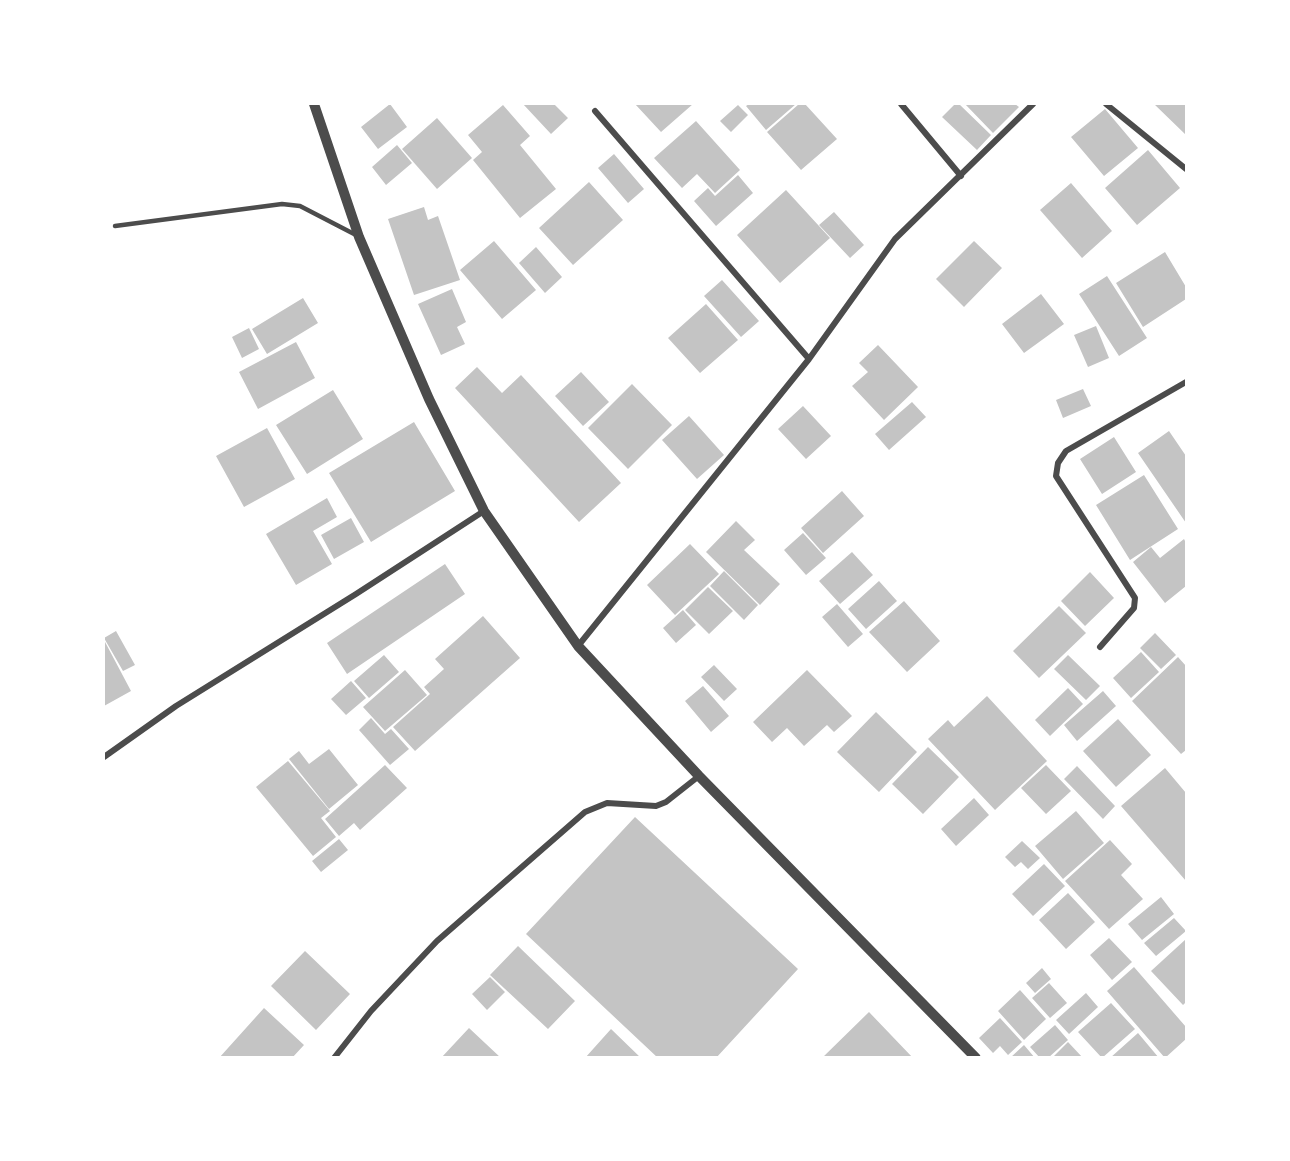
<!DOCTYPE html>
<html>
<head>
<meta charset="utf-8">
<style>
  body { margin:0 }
  #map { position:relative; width:1290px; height:1161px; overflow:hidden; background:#fff; font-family:Helvetica,sans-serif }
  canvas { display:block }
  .frame { position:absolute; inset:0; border:105px solid #fff; pointer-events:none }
</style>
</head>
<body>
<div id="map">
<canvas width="1290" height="1161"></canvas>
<div class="frame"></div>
</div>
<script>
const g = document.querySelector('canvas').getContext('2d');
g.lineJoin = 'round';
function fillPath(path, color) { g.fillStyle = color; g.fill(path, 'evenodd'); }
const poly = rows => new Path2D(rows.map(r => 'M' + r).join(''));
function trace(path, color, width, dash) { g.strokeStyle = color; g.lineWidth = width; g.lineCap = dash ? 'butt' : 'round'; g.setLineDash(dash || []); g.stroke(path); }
const building = poly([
  [390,104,407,127,378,149,361,127],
  [523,104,554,104,568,118,551,134],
  [635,104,693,104,661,132],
  [749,104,796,104,766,130,746,106],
  [799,104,805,104,837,139,801,170,767,132],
  [955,104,959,104,991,135,977,150,942,117],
  [965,104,1015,104,1019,107,993,133],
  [1154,104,1186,104,1186,135],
  [503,105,530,136,520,145,556,189,520,218,473,160,482,152,468,135],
  [738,105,748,115,731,132,720,121],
  [1105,109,1138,148,1104,176,1071,137],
  [437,118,472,158,437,189,402,149],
  [696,121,740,170,715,193,697,174,682,188,654,158],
  [397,145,412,163,386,185,372,167],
  [1148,150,1180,188,1137,225,1105,188],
  [614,154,644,189,628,203,598,168],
  [738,175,753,193,716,226,694,201,708,188,715,196],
  [589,182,623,220,573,265,539,228],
  [1071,183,1112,231,1082,258,1040,210],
  [786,190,830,238,780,283,737,235],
  [424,207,428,220,438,216,460,280,414,295,388,219],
  [834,212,864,245,850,258,819,225],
  [494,241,536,290,502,319,460,270],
  [974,241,1002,268,964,307,936,279],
  [536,247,562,277,545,293,519,263],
  [1165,252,1186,287,1186,299,1143,327,1116,283],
  [1107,276,1147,338,1119,356,1079,294],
  [722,280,759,321,741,337,704,296],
  [452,289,466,322,457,327,465,344,441,355,418,304],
  [1041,294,1064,324,1024,353,1002,324],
  [303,298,318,323,267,354,252,329],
  [706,304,738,340,700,373,668,338],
  [1096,326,1109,358,1088,367,1074,335],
  [249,328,259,349,242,358,232,337],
  [296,342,315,378,258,409,239,372],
  [878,345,918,387,884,420,852,386,868,372,859,363],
  [477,367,502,393,521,375,621,483,579,522,455,388],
  [581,372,609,402,583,426,555,396],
  [632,384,672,425,628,469,588,428],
  [1083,389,1091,406,1063,418,1056,400],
  [333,390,363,439,307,474,276,425],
  [912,402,926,417,889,450,875,434],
  [803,406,831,436,806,459,778,429],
  [689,416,724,455,697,479,662,440],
  [414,422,455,491,371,542,329,473],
  [267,428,295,479,244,507,216,456],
  [1169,431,1186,456,1186,523,1138,453],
  [1114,437,1136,472,1102,494,1080,459],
  [1144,475,1178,529,1130,560,1096,505],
  [842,491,864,516,823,553,801,528],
  [327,498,337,517,313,531,332,564,296,585,266,534],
  [351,518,364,542,334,559,321,535],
  [736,521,755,540,744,550,780,584,760,605,706,552],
  [803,533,826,558,806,575,784,550],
  [1184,539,1186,543,1186,586,1165,603,1133,562,1151,547,1160,558],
  [690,544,719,574,675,615,647,585],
  [852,552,873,575,840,604,819,581],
  [445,564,465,594,347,674,327,643],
  [724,571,758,605,744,620,710,586],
  [1090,572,1114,598,1085,626,1061,601],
  [879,581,897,601,866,629,848,609],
  [708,587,733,611,709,634,685,610],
  [904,601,940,641,907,672,869,632],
  [837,604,863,634,848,647,822,617],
  [1059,606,1086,633,1039,678,1013,651],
  [683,610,696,625,676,643,663,628],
  [483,616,520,658,415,751,393,727,430,694,424,687,444,669,435,659],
  [116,631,135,665,123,671,104,638],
  [1155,633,1176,655,1161,669,1140,648],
  [104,640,131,691,104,706],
  [1141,652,1159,672,1131,698,1113,678],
  [384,655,399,672,369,698,354,681],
  [1068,655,1100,686,1086,700,1054,669],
  [1178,657,1186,666,1186,750,1181,754,1132,701],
  [714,665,737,689,724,701,701,677],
  [405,670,427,695,385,731,363,707],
  [807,670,852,716,834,732,827,725,804,746,787,728,772,742,753,722],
  [351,681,366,698,346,715,331,699],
  [703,686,729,716,711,732,685,701],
  [1068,688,1083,704,1050,736,1035,720],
  [1103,691,1116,706,1077,741,1064,725],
  [987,696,1047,761,995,810,928,739,948,720,954,727],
  [876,712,917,752,879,792,837,752],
  [371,718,385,734,391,729,409,749,390,765,359,730],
  [1118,719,1151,755,1116,787,1083,751],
  [928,747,959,777,923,814,892,784],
  [329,749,358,785,329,809,289,759,299,751,309,764],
  [288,761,330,811,321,818,336,837,313,856,256,787],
  [385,765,407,788,360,830,354,823,339,836,325,819],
  [1046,765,1071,791,1046,814,1021,788],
  [1077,766,1115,806,1103,819,1064,779],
  [1165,768,1186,793,1186,881,1121,806],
  [974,798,989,815,956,846,941,829],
  [1076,811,1104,843,1063,879,1035,846],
  [635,817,798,969,716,1058,658,1058,526,934],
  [339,839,348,850,321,872,312,861],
  [1110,840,1132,864,1121,875,1143,899,1109,929,1065,881],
  [1022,841,1040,858,1028,869,1021,862,1015,867,1005,857],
  [1044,864,1065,886,1033,916,1012,894],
  [1068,893,1095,922,1066,949,1039,920],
  [1161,897,1174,914,1142,940,1128,924],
  [1174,918,1186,931,1156,956,1144,943],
  [1109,938,1132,962,1112,980,1090,955],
  [1186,939,1186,1002,1183,1005,1151,971],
  [518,946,575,1001,548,1029,490,975],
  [305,951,350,994,316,1030,271,986],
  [1134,967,1186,1027,1186,1039,1165,1058,1107,991],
  [1042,968,1051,979,1035,993,1026,983],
  [490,977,505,992,487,1010,472,994],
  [1049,983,1067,1003,1050,1018,1032,998],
  [1020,990,1046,1019,1024,1040,998,1011],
  [1086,993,1098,1007,1069,1034,1056,1020],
  [1111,1003,1135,1029,1102,1058,1078,1032],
  [264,1008,304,1045,292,1058,219,1058],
  [869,1012,913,1058,822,1058],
  [1000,1018,1022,1042,1008,1055,1000,1046,993,1053,979,1038],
  [1055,1025,1068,1040,1048,1058,1040,1058,1030,1047],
  [469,1028,501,1058,441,1058],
  [611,1029,641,1058,585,1058],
  [1138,1033,1159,1058,1110,1058],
  [1068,1042,1083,1058,1052,1058],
  [1024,1045,1035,1058,1010,1058]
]);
const service = poly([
  [115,226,282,204,300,206,356,235]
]);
const minor = poly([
  [901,104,961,176],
  [1106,104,1186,169],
  [595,111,809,359],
  [578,646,809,359,895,239,1033,104],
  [1100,647,1134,608,1135,598,1056,476,1058,463,1066,451,1186,382],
  [104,757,176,706,356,594,484,511],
  [334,1058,371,1011,437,941,585,812,607,803,656,806,666,802,699,776]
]);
const tertiary = poly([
  [314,104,359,237,429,399,484,511,578,646,699,776,976,1058]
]);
fillPath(building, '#c4c4c4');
trace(service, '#4c4c4c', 4.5);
trace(minor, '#4c4c4c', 6);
trace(tertiary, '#4c4c4c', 10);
</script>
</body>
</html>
